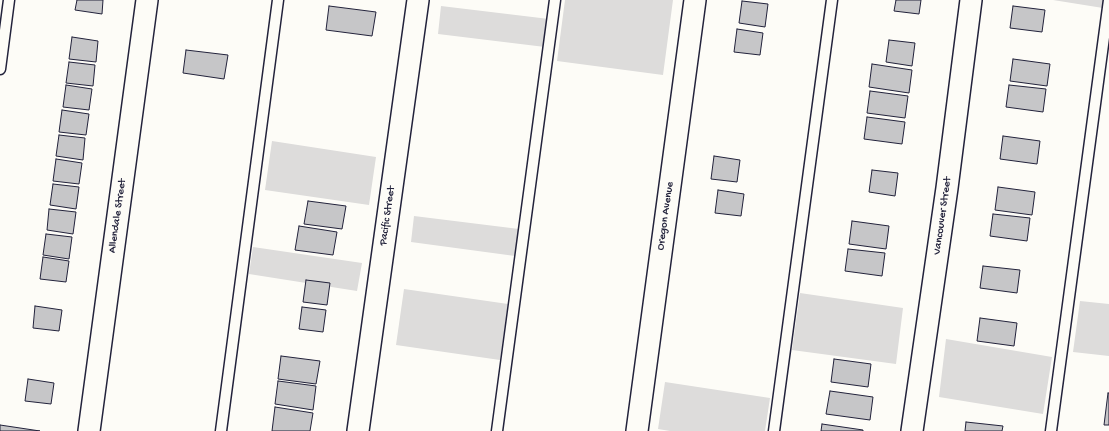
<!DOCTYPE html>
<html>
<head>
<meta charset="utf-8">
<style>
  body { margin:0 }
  canvas { display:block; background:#fdfcf7 }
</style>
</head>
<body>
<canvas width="1109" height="431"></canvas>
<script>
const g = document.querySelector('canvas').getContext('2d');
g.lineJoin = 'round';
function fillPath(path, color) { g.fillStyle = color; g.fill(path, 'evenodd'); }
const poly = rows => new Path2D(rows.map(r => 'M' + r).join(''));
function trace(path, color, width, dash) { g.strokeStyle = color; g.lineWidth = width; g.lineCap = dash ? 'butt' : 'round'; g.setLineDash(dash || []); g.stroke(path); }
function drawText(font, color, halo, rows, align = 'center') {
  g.font = font + ' "Gochi Hand",sans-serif'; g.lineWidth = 3; g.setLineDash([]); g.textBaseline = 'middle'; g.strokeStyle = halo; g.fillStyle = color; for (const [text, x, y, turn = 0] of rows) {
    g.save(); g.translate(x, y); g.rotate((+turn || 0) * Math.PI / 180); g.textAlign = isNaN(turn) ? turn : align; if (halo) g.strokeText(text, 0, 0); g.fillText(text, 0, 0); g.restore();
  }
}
const green = poly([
  [565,0,673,0,663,75,557,61],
  [1053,0,1104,0,1103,8],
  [441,6,549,19,545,47,438,34],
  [272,141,376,157,369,205,265,190],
  [414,216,519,229,515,256,411,242],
  [253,247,362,263,357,291,249,274],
  [404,289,508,304,500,360,396,345],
  [800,293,903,308,896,364,792,350],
  [1080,301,1109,304,1109,356,1073,352],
  [946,339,1052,357,1043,414,939,397],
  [665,382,770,398,765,431,670,431,658,429]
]);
const building = poly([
  [77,0,103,0,102,14,75,10,77,0],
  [896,0,921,0,919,14,894,11,896,0],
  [742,1,768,4,765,27,739,23,742,1],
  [329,6,376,12,372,36,326,30,329,6],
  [1013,6,1045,10,1042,32,1010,28,1013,6],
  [737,29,763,33,760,55,734,52,737,29],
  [72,37,98,41,96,62,69,59,72,37],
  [889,40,915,43,912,66,886,62,889,40],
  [186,50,228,55,224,79,183,73,186,50],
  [1013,59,1050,64,1047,86,1010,81,1013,59],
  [69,62,95,65,93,86,66,83,69,62],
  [872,64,912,70,909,93,869,87,872,64],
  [66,85,92,89,89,110,63,107,66,85],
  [1009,85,1046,89,1043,112,1006,107,1009,85],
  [870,91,908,96,905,118,867,113,870,91],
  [62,110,89,114,86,135,59,132,62,110],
  [867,117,905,122,902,144,864,139,867,117],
  [59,135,85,138,83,160,56,156,59,135],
  [1003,136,1040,141,1037,164,1000,159,1003,136],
  [714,156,740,160,737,182,711,179,714,156],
  [56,159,82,163,79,184,53,181,56,159],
  [872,170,898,173,895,196,869,192,872,170],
  [53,184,79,187,76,209,50,205,53,184],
  [998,187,1035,192,1032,215,995,210,998,187],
  [718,190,744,194,741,216,715,213,718,190],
  [308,201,346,206,342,229,304,224,308,201],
  [49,209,76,212,73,234,47,230,49,209],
  [993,214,1030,218,1027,241,990,236,993,214],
  [852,221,889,226,886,249,849,244,852,221],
  [299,226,337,232,333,255,295,250,299,226],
  [46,234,72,237,69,259,43,255,46,234],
  [848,249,885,253,882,276,845,271,848,249],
  [43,257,69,261,66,282,40,279,43,257],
  [983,266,1020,270,1017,293,980,288,983,266],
  [306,280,330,283,327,305,303,302,306,280],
  [35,306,62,310,59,331,33,328,35,306],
  [302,307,326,310,323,332,299,329,302,307],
  [980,318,1017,323,1014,346,977,341,980,318],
  [281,356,320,361,316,384,278,379,281,356],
  [834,359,871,364,868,387,831,382,834,359],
  [28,379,54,383,51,404,25,401,28,379],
  [278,381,316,386,313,410,275,404,278,381],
  [830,391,873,397,870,420,826,414,830,391],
  [1108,393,1109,393,1109,425,1104,425,1108,393],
  [275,407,313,413,310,431,272,431,275,407],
  [966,422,1003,426,1002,431,965,431,966,422],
  [822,424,863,430,863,431,821,431,822,424],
  [0,425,40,431,0,431,0,425]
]);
const service = poly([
  [0,69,9,0],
  [221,431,278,0],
  [497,431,555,0],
  [774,431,832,0],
  [1051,431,1109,0]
]);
const minor = poly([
  [89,431,147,0],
  [358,431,418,0],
  [637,431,695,0],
  [912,431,947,188,971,0]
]);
const streetNames = [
  ["Allendale Street",118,216,-82],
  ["Pacific Street",388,216,-82],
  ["Oregon Avenue",666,216,-82],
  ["Vancouver Street",943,216,-82]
];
fillPath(green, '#dddcdb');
fillPath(building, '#c6c6c8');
trace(building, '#22223b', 1);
trace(service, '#22223b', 13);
trace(minor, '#22223b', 24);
trace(service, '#fdfcf7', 10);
trace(minor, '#fdfcf7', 21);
drawText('11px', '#22223b', '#fdfcf7', streetNames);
</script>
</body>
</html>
